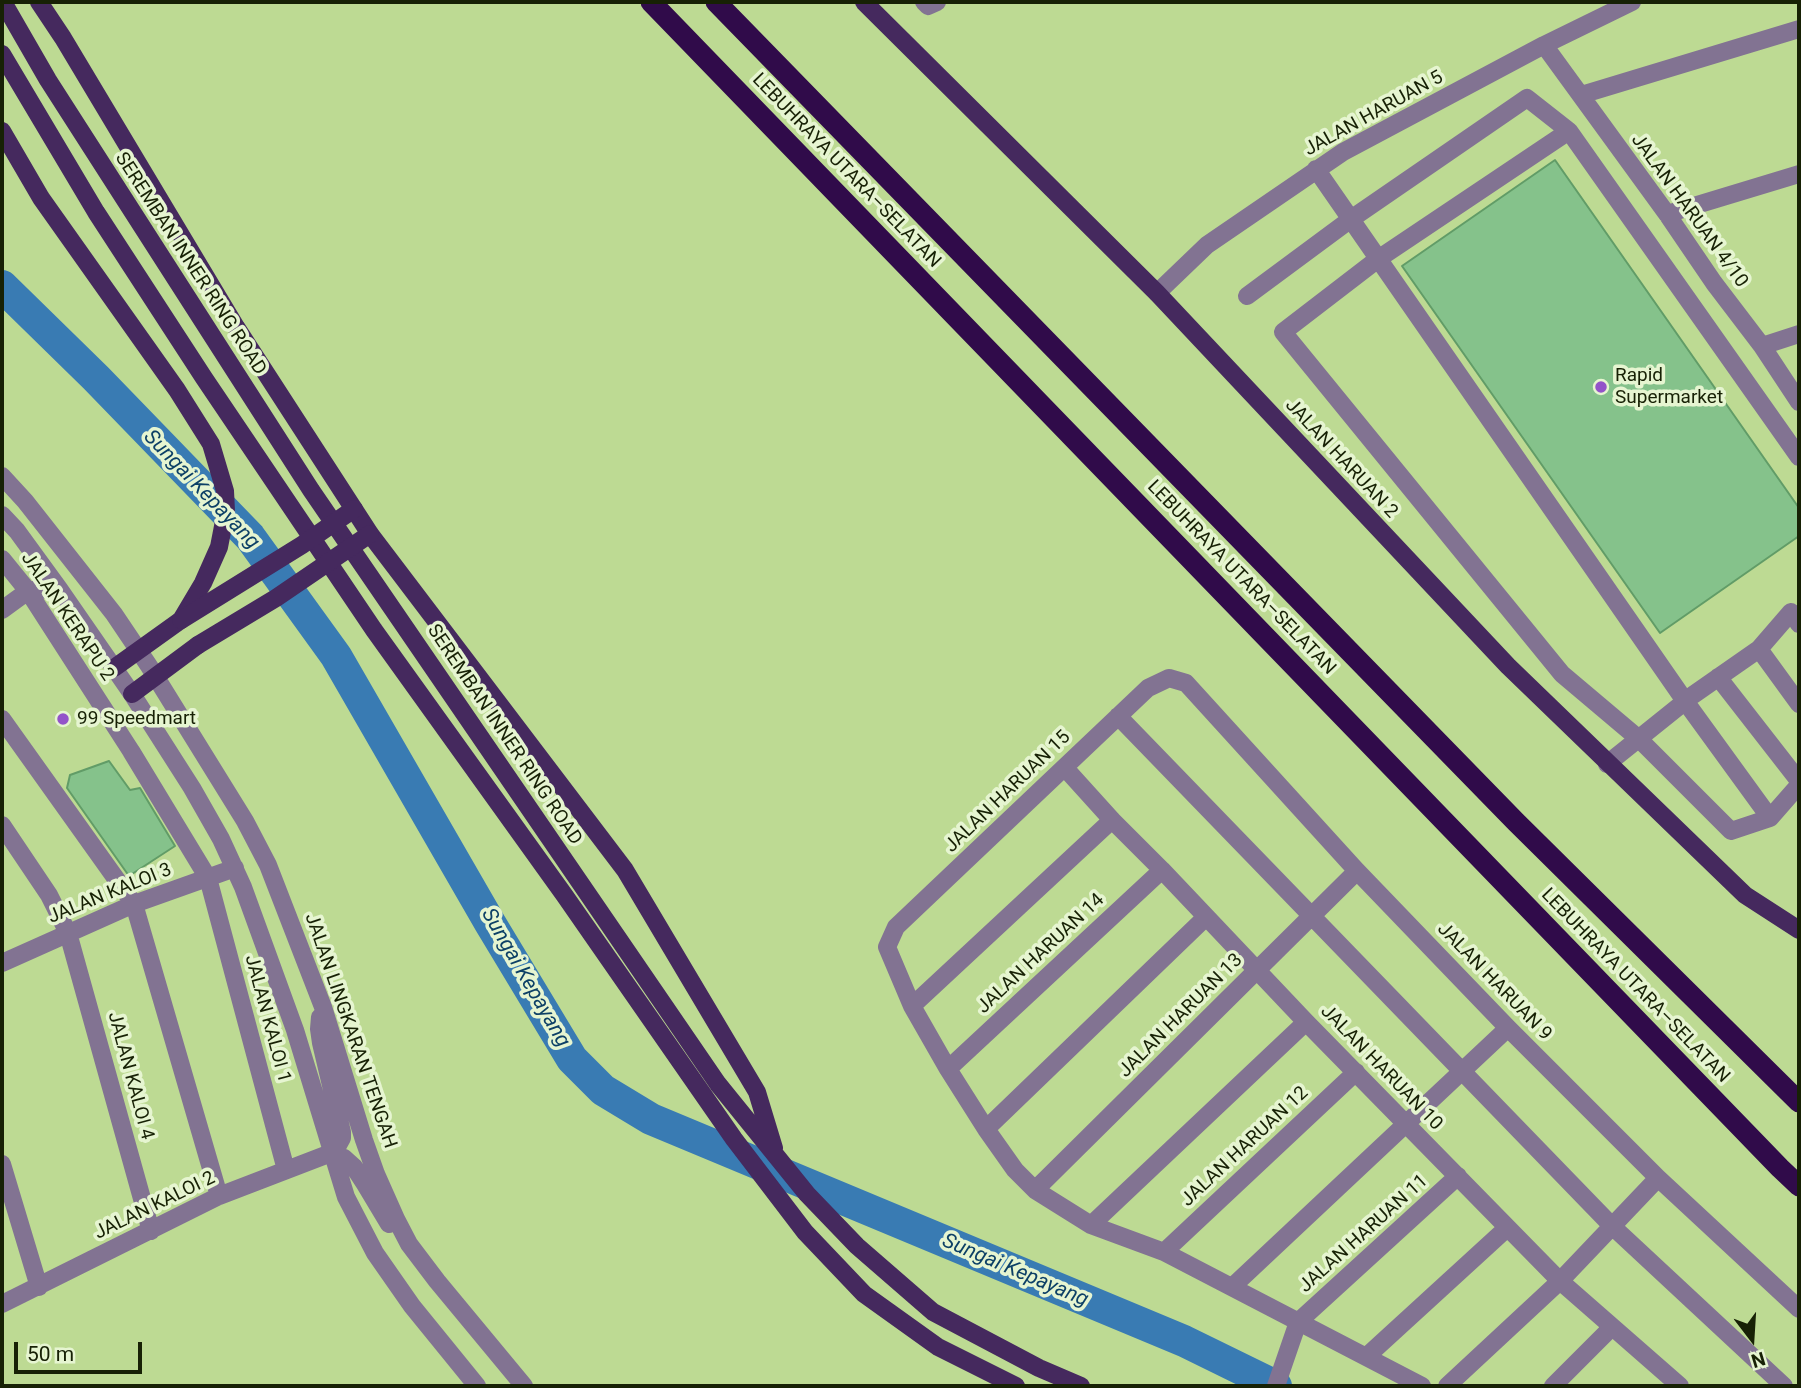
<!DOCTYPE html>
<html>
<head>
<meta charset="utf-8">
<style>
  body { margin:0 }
  #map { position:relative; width:1801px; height:1388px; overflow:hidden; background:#bdda93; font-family:Roboto,sans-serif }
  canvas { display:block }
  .frame { position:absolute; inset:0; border:4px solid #172105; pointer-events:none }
  .north { position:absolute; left:1717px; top:1304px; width:70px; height:70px; -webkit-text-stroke:5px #e6f5d1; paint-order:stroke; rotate:163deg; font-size:19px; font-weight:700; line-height:28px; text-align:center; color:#172105 }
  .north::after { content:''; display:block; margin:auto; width:24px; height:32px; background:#172105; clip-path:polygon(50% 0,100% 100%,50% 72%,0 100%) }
  .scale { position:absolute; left:14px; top:1342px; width:128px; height:32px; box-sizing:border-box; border:4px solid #172105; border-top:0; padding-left:9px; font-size:21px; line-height:24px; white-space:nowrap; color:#172105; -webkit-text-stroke:5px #e6f5d1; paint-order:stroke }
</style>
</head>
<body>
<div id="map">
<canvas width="1801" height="1388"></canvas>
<div class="frame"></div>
<div class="north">N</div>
<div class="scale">50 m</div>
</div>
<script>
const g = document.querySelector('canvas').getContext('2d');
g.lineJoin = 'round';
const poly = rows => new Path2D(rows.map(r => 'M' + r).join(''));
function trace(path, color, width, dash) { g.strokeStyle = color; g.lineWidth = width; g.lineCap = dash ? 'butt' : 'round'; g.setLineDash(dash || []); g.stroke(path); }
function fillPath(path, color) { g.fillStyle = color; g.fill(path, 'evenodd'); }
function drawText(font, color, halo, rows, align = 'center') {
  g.font = font + ' Roboto,sans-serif'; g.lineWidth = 7; g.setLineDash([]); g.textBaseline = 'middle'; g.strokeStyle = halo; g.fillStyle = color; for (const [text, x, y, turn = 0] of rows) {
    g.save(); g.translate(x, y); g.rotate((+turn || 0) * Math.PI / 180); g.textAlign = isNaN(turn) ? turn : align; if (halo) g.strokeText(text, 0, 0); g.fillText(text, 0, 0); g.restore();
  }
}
const river = poly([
  [2,286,96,378,250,537,336,656,490,923,572,1059,603,1090,651,1119,1184,1341,1276,1386]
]);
const building = poly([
  [1555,160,1799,508,1799,536,1660,633,1402,266,1555,160],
  [109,761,130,790,140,788,175,846,129,876,67,788,70,775,109,761]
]);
const minor = poly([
  [924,2,928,6,937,2],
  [1544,45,1667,214,1714,283,1762,346,1799,402],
  [1581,95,1799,29],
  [1569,131,1378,259,1283,332,1562,674,1639,739,1731,831,1770,818,1799,785],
  [1316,169,1685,701,1770,818],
  [1667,214,1799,174],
  [1157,293,1207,245,1343,152,1544,45,1632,2],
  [1247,296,1351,219,1527,98,1569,131,1799,457],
  [1762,346,1799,334],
  [2,476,25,501,114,614,149,666,245,821,268,865,323,1007,364,1140,376,1174,396,1219,409,1244,437,1281,524,1386],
  [2,515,17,531,60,590,132,694,192,788,221,839,243,887,295,1030,346,1197,375,1253,412,1306,477,1386],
  [2,559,28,591,131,751,208,878,286,1170],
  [2,610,28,591,38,589,60,590],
  [1759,649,1799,704],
  [1718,677,1799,781],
  [1118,716,1612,1226,1784,1386],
  [2,719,134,904,219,1196],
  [1607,764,1693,695,1759,649,1791,612,1799,624],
  [1065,768,1112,820,1162,870,1306,1022,1560,1281,1680,1386],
  [2,825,49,895,68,933,151,1231],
  [2,963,134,904,235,868],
  [912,1006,1112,820],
  [948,1069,1162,870],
  [986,1129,1206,917],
  [331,1153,344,1158,354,1167,365,1184,389,1224],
  [2,1164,39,1287],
  [1035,1190,1357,871],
  [1091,1225,1306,1022],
  [1164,1252,1356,1072],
  [1232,1287,1508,1028],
  [2,1304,219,1196,331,1153,336,1149,342,1138,342,1132,321,1043,319,1029,320,1017],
  [1366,1357,1507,1228],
  [1276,1386,1298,1322,1458,1176],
  [1422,1386,1164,1252,1091,1225,1035,1190,1015,1170,986,1129,948,1069,912,1006,887,947,896,927,1148,688,1169,678,1186,683,1357,871,1508,1028,1658,1178,1799,1309],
  [1447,1386,1560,1281,1658,1178],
  [1553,1386,1612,1327]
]);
const major = poly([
  [3,2,48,80,311,490,718,1084,807,1194,857,1246,933,1312,1039,1368,1081,1386],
  [39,2,63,38,236,327,370,534,625,870,757,1092,774,1148],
  [864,2,1157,293,1508,666,1745,895,1799,930],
  [2,54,96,212,204,378,374,630,565,896,734,1139,805,1232,864,1294,938,1347,1016,1386],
  [2,131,41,198,177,390,211,444,225,491,226,511,219,547,203,583,181,620,114,668],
  [132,694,198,645]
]);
const highway = poly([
  [651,2,1780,1168,1799,1186],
  [716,2,1516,822,1799,1102]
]);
const majorBridge = poly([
  [181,620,302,545,354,509],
  [198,645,276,598,370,534]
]);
const markers = [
  [1601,387,7,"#9353c9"],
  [63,719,7,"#9353c9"]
];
const streetNames = [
  ["JALAN HARUAN 5",1374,114,-29],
  ["LEBUHRAYA UTARA–SELATAN",846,171,46],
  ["JALAN HARUAN 4/10",1689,211,54],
  ["SEREMBAN INNER RING ROAD",190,264,57],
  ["JALAN HARUAN 2",1341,459,47],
  ["LEBUHRAYA UTARA–SELATAN",1241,578,46],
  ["JALAN KERAPU 2",67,617,56],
  ["SEREMBAN INNER RING ROAD",504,735,56],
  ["JALAN HARUAN 15",1008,792,-44],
  ["JALAN KALOI 3",110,894,-22],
  ["JALAN HARUAN 14",1041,954,-43],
  ["JALAN HARUAN 9",1494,982,46],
  ["LEBUHRAYA UTARA–SELATAN",1635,986,46],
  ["JALAN HARUAN 13",1181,1016,-45],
  ["JALAN KALOI 1",267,1019,75],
  ["JALAN LINGKARAN TENGAH",350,1031,71],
  ["JALAN HARUAN 10",1381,1068,46],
  ["JALAN KALOI 4",130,1076,75],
  ["JALAN HARUAN 12",1245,1147,-43],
  ["JALAN KALOI 2",155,1206,-26],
  ["JALAN HARUAN 11",1364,1234,-42]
];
const poiNames = [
  ["Rapid",1615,376],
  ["Supermarket",1615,398],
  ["99 Speedmart",77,719]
];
const waterNames = [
  ["Sungai Kepayang",201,490,46],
  ["Sungai Kepayang",525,978,60],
  ["Sungai Kepayang",1015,1271,23]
];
trace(river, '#397bb3', 32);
fillPath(building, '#85c28b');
trace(building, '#619c67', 2);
trace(minor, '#827392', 18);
trace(major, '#45295e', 18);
trace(highway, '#300b4a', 21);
trace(majorBridge, '#45295e', 18);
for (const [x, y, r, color] of markers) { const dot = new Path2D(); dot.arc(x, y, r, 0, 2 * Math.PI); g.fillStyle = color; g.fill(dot); trace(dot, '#e6f5d1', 2.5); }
drawText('19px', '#172105', '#e6f5d1', streetNames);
drawText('19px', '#172105', '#e6f5d1', poiNames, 'left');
drawText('italic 21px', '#0d4066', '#e6f5d1', waterNames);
</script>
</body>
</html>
